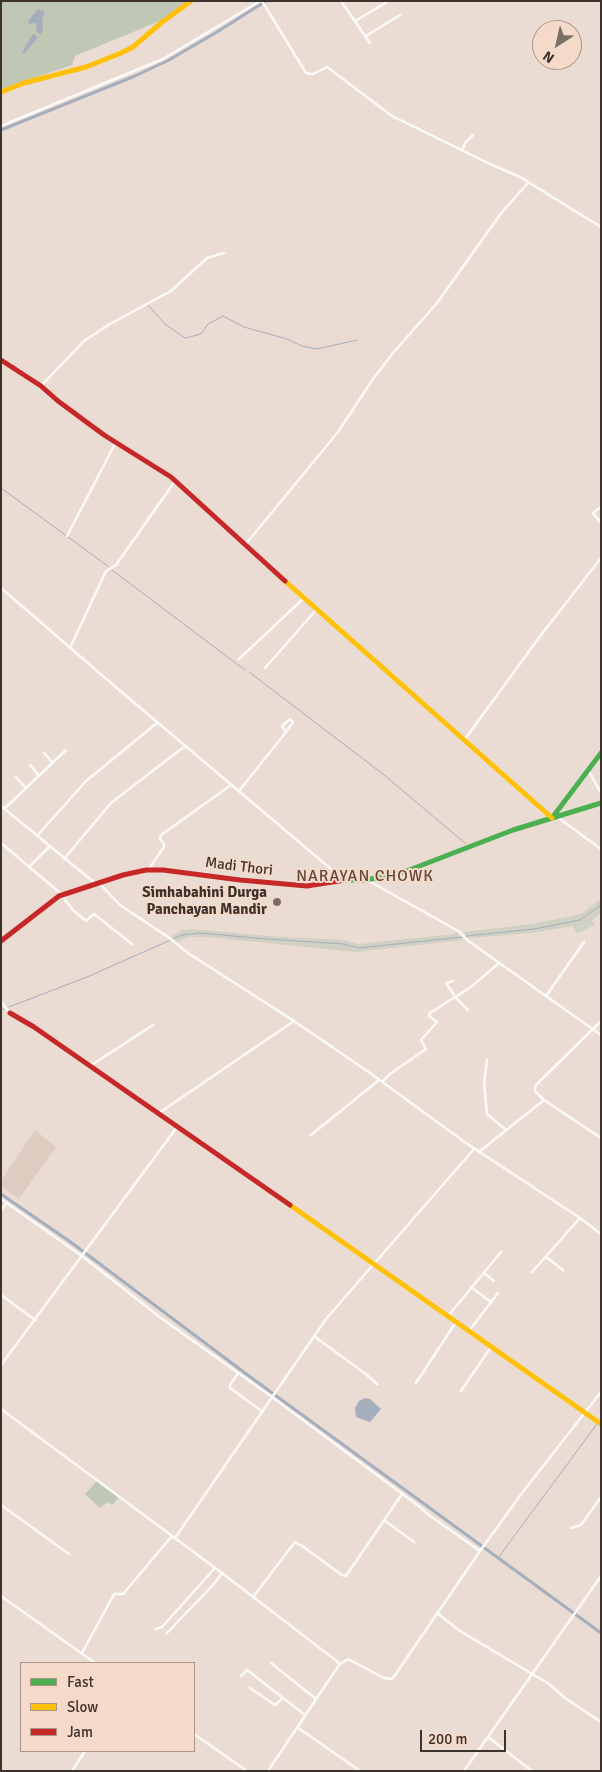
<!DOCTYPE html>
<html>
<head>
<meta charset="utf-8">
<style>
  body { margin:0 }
  #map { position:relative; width:602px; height:1772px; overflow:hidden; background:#ebdcd3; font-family:Signika,sans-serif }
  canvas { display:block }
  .frame { position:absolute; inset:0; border:2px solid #3d322c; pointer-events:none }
  .legend { position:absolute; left:20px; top:1662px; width:175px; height:90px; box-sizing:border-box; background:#f5dac9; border:1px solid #ab978a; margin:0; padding:6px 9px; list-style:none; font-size:15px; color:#3d322c }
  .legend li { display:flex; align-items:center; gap:10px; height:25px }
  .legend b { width:25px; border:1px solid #ab978a }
  .north { position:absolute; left:532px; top:20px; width:50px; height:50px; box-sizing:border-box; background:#f5dac9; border:1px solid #ab978a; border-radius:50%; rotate:215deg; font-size:14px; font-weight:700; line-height:20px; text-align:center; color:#3d322c }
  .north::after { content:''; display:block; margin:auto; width:18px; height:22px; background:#7a6e66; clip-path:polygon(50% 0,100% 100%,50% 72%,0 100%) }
  .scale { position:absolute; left:420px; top:1730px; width:86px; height:22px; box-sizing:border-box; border:2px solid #3d322c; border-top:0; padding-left:6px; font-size:15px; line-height:18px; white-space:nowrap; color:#3d322c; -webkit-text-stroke:4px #f5dac9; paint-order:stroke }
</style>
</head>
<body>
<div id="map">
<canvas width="602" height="1772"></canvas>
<div class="frame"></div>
<ul class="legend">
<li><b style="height:6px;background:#4caf50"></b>Fast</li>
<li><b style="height:6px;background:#ffc107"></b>Slow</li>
<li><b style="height:6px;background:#c62828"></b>Jam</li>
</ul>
<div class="north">N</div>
<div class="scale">200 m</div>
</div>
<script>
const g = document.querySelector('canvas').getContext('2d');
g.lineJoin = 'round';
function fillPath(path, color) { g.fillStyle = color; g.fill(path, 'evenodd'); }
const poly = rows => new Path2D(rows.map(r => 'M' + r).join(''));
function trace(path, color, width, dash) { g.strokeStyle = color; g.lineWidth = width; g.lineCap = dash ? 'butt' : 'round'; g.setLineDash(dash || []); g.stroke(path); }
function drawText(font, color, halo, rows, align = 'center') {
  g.font = font + ' Signika,sans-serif'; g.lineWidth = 4; g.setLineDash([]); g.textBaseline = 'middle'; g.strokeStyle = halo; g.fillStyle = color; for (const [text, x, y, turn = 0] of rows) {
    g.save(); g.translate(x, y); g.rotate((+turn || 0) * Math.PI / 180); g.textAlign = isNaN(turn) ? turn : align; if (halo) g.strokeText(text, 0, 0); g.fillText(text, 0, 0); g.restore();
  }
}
const industrial = poly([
  [35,1130,56,1147,19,1199,1,1186,1,1181]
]);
const green = poly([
  [601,899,601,913,592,920,595,925,577,933,573,926,531,933,468,938,463,932,532,924,573,916,583,913],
  [192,929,268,936,343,940,358,944,454,934,456,932,463,940,355,952,208,937,188,937,177,942,172,936,183,930]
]);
const forest = poly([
  [1,1,189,1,167,18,75,56,72,65,1,89],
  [97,1481,119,1497,112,1505,108,1502,100,1508,86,1495,85,1494]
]);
const water = poly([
  [38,9,45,12,42,19,43,31,40,34,36,31,37,26,36,23,29,24,28,21],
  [33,34,38,37,36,40,25,53,22,52],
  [365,1398,370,1399,381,1409,370,1422,356,1417,355,1408,359,1401]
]);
const stream = poly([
  [148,305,166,325,185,338,201,334,208,324,223,316,244,327,287,339,302,346,317,349,357,340],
  [1,488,109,567],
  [112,570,245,670],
  [249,672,383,774,466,844],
  [466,936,534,929,580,920,601,905],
  [9,1007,87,977,182,935,200,933,267,939,343,944,359,948,462,937],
  [1,1010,4,1009],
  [600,1420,601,1418],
  [498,1558,597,1424]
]);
const canal = poly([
  [1,130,135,76,169,60,217,32,266,1],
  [1,1194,72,1243,249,1376,601,1633]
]);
const street = poly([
  [262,1,306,73,313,74,327,67,392,116,488,163,520,177,601,227],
  [341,1,370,43],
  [355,21,387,2],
  [366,36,400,15],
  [1,126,163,59,260,1],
  [462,151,465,143,473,135],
  [41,386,84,341,110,324,171,291,207,258,224,253],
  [601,507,593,513,601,523],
  [67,536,116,442],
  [245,545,338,432,373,379,393,353,437,303,502,212,528,183],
  [1,588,118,689,344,880],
  [70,648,106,571,116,565,175,481],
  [239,659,304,598],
  [265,668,317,609],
  [465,739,541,635,601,558],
  [44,753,52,762],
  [30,765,39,776],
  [588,770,601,793],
  [16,777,26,788],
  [239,791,286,732,282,726,290,719,293,722,286,732],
  [1,806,95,883],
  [4,809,66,750],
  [556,816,601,849],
  [37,836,86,781,157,723],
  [1,843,59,892,73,910,86,921,94,914,132,944],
  [64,859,111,803,185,746],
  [30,866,49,847],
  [148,870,164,847,164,844,160,839,161,835,231,785],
  [367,880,460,932,467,940,601,1035],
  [99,883,120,905,168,937,188,953,294,1021,370,1073,466,1143,580,1218,601,1234],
  [453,981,446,983,456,998,468,1010],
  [546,996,584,942],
  [1,1002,10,1013],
  [487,1060,484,1083,487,1114,506,1130],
  [90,1066,153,1025],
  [382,1082,390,1074,426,1049,421,1040,437,1022,429,1016,430,1013,471,987,499,963],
  [544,1100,601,1138],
  [159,1113,294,1021],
  [311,1135,379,1080],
  [480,1151,544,1100,535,1091,535,1087,537,1084,601,1021],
  [1,1199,82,1256,161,1318,272,1397,420,1507,429,1515,480,1551],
  [1,1210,7,1203],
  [546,1257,563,1270],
  [532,1272,580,1218],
  [484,1273,494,1281],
  [471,1287,491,1302],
  [1,1295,35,1320],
  [448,1316,501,1252],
  [469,1331,498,1293],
  [314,1336,367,1375,377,1384],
  [1,1365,177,1127],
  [238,1373,230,1385,230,1388,263,1412],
  [416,1383,456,1322],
  [461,1391,491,1347],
  [1,1409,214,1567,338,1662,339,1665,268,1771],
  [1,1505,69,1554],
  [384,1520,414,1542],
  [571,1528,581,1525,601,1497],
  [175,1538,326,1319,474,1149],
  [1,1596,95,1663],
  [253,1597,295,1542,302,1546,342,1575,346,1576,402,1494],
  [437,1613,460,1631,549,1684,565,1698,601,1722],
  [156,1629,162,1627,215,1568],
  [166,1634,213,1585,222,1573],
  [82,1653,114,1594,123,1594,172,1536],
  [271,1663,316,1699],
  [339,1665,348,1659,384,1678,390,1679,393,1678,480,1551,522,1493,601,1392],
  [241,1676,247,1670,305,1715],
  [250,1688,275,1705,283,1698],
  [297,1727,360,1771],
  [194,1734,247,1771],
  [488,1737,532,1771],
  [72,1771,85,1751],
  [464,1771,601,1576]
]);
const fast = poly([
  [552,818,601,753],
  [345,880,366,880,404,872,513,830,601,803]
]);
const slow = poly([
  [1,92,24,83,86,67,121,53,133,47,161,23,191,1],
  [285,581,552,818],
  [290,1205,601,1424]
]);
const jam = poly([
  [1,360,41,386,58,401,104,435,171,477,285,581],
  [1,941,59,896,123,875,146,870,163,870,240,880,307,886,345,880],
  [10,1013,34,1027,290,1205]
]);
const markers = [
  [277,902,5,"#7a6e66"]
];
const streetNames = [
  ["Madi Thori",239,867,7]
];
const poiNames = [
  ["Simhabahini Durga",267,893],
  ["Panchayan Mandir",267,910]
];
const neighbourhoodNames = [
  ["NARAYAN CHOWK",365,877]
];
fillPath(industrial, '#deccc1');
fillPath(green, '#d0d0c4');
fillPath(forest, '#c0c7b5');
fillPath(water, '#a5aebd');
trace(stream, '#a5aebd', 1);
trace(canal, '#a5aebd', 3);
trace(street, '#fcfaf8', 2.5);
trace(fast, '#4caf50', 5);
trace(slow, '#ffc107', 5);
trace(jam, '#c62828', 5);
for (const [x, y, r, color] of markers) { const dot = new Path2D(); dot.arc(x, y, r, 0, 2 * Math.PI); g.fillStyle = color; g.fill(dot); trace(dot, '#f5dac9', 2); }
drawText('15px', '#3d322c', '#f5dac9', streetNames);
drawText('bold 15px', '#3d322c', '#f5dac9', poiNames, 'right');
g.letterSpacing = '1px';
drawText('16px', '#60493b', '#f5dac9', neighbourhoodNames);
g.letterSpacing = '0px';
</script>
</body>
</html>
